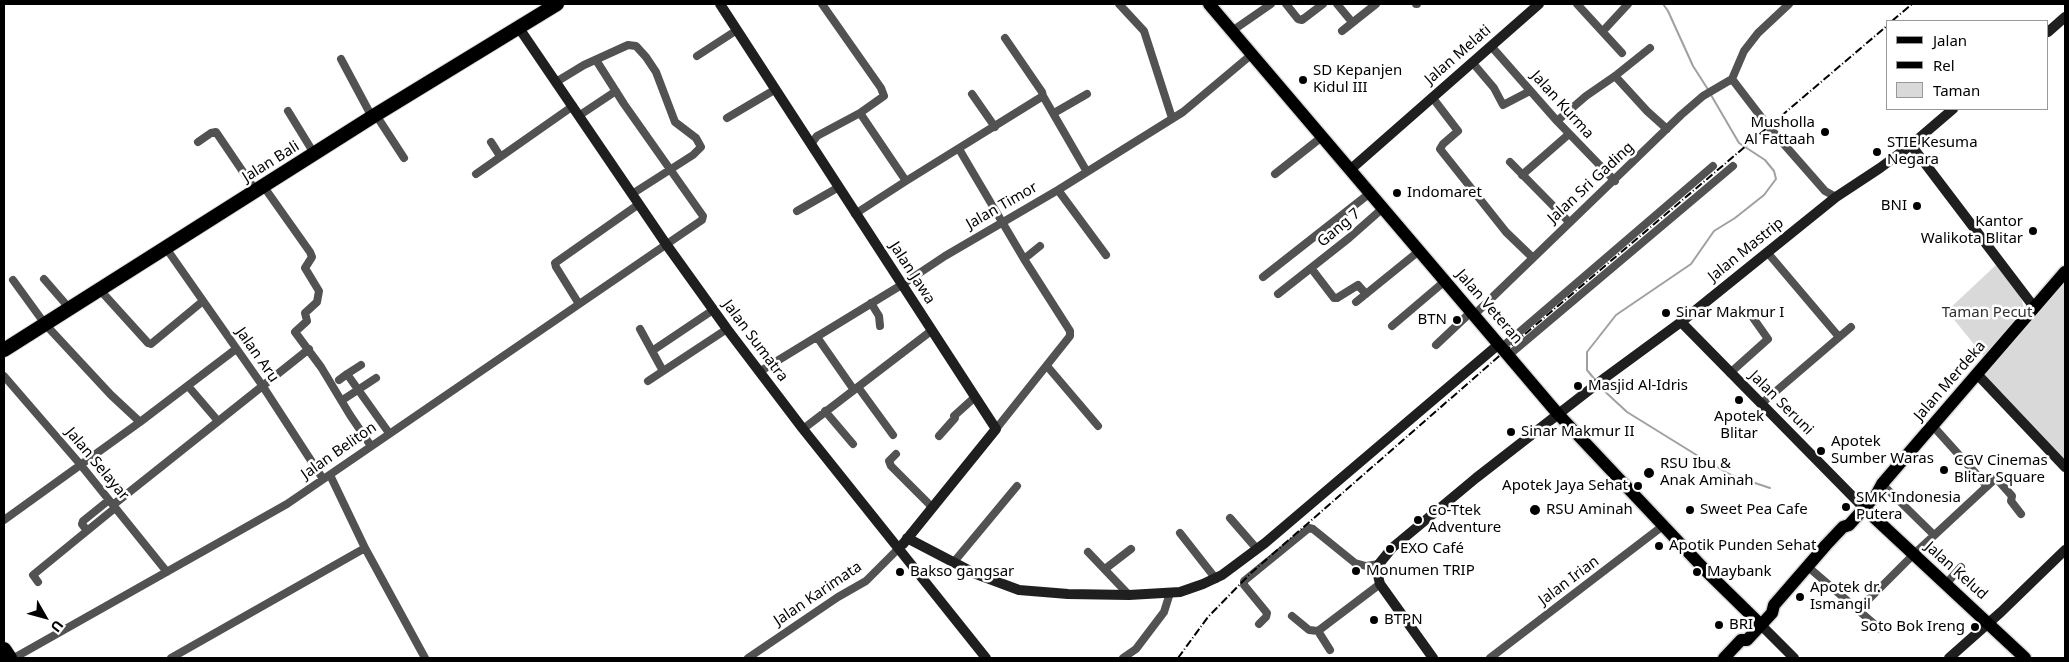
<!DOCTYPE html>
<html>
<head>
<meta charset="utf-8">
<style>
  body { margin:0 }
  #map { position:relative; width:2069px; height:662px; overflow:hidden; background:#fff; font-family:"Noto Sans",sans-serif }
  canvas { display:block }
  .frame { position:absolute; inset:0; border:5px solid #000; pointer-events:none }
  .legend { position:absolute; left:1886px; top:20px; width:162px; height:90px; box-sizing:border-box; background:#fff; border:1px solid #999; margin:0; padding:6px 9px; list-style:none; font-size:15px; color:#000 }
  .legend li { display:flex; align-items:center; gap:10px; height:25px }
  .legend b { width:25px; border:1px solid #999 }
  .north { position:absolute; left:20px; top:592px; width:50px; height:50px; -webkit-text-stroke:4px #fff; paint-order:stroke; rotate:128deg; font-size:14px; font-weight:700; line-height:20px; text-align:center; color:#000 }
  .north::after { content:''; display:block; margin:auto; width:18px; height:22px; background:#000; clip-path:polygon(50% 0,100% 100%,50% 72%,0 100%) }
</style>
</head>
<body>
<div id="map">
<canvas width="2069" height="662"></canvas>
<div class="frame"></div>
<ul class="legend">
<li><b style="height:6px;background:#000"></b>Jalan</li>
<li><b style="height:6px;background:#000"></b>Rel</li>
<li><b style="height:14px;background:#d9d9d9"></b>Taman</li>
</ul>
<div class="north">U</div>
</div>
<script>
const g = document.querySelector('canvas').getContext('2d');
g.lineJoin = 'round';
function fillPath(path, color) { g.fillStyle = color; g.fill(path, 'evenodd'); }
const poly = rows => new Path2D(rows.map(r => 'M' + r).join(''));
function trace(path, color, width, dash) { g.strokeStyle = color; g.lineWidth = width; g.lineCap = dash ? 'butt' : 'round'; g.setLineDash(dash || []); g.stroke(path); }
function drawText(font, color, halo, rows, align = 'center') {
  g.font = font + ' "Noto Sans",sans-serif'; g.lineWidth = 5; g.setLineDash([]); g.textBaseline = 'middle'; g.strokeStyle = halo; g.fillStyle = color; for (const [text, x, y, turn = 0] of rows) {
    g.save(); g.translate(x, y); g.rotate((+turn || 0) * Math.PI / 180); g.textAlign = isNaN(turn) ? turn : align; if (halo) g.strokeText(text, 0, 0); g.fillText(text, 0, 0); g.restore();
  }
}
const green = poly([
  [1996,265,2021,297,2024,308,2021,315,1986,359,1947,311],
  [2065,276,2065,463,1980,374]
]);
const stream = poly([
  [1663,4,1668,11,1693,66,1709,91],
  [1596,381,1587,370,1587,352,1616,315,1691,264,1714,231,1735,218,1764,195,1776,179,1774,171,1765,160,1739,143,1711,95],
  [1600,387,1627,412,1703,459,1731,475,1770,488]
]);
const street = poly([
  [1119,4,1144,31,1172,118],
  [1286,4,1298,19,1302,20,1323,4],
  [1337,4,1352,22],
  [1416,4,1417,4],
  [1577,4,1622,53],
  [1789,4,1758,33,1744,51,1732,79,1768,126,1825,191,1836,197],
  [1232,31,1271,4],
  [1342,31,1376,4],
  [1603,31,1628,4],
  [1005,38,1042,92,1043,96,1087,172],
  [1491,46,1557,121,1615,181],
  [697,56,737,30],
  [341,59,372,117],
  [1472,62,1494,88,1503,105,1530,91],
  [1615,76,1647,111,1667,129],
  [556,82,584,65,628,45,636,46,646,57,656,72,675,122,696,138,701,147,693,155,632,194],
  [972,94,995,127],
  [1432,97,1458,131,1443,144,1440,149,1506,232,1533,258],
  [288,111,315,155],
  [860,113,906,181],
  [1054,113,1087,94],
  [376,115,404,158],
  [580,115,616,91],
  [727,118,776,89],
  [1557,121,1586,96,1615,76,1650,48],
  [198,142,211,133,216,132,256,191],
  [491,142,500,156],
  [811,144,817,136,860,113,884,96,881,88,822,4],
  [959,149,1024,259,1070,331,1070,336,996,429],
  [1510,162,1569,222],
  [476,174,573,106],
  [1275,174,1323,136],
  [1522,175,1569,134],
  [264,187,310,252,312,257,305,268,319,291,317,302,305,313,307,321,295,332,321,367,350,415,371,446],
  [1058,190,1106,255],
  [797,211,839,187],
  [855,214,906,181,1043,96],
  [166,248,262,385,323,479],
  [1767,252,1839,337],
  [1024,259,1040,246],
  [1311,268,1334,298,1337,298,1358,285,1366,294],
  [1263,277,1370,193],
  [44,279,70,309],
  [13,280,45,324,111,395,140,422],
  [100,290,148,343,151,344,203,301],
  [1278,294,1349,238,1383,208],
  [1356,302,1419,251],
  [871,303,879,316,880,326],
  [579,304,556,267,555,263,639,204],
  [1474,315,1681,115,1703,96,1732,79],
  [1392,326,1445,281],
  [640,329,663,371],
  [817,337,854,390],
  [1436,345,1471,312],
  [1502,347,1713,166],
  [652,351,713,310],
  [1509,355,1733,166],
  [361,365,347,374,389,433],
  [1047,366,1098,426],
  [759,372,903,284,945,256,1058,190,1183,112,1251,55],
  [1730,373,1768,339,1751,315],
  [4,376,80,464,167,572],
  [339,380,347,374],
  [648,381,727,329],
  [188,386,218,421],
  [858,387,893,435],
  [344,399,376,378],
  [1761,404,1851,327],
  [825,411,853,444],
  [1933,426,1987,486],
  [803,429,931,331],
  [939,436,955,418,954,416,975,397],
  [896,454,889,461,891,466,932,507],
  [1882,484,1934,535],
  [113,505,309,349],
  [1230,518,1257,549],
  [4,520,140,422,236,349],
  [85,528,82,524,83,521,109,500],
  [1180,533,1216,579],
  [365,548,425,658],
  [1088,552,1129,595],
  [953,563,1017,486],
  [1807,566,1880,629],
  [1105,569,1131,549],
  [38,582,33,575,115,508],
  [1946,584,1961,567],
  [1858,610,1913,555,1996,478,2012,496,2011,501,2021,514],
  [1292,616,1309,630,1318,631,1380,584],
  [1259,624,1266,617,1267,613,1244,585,1244,581,1309,528,1313,529,1355,563,1366,566,1379,564],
  [1318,631,1330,650],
  [14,658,287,504,702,220,703,216,624,104,596,60],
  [171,658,365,548,330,475],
  [748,658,838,597,866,581,899,548],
  [1123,658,1136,649,1164,612,1170,593],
  [1490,658,1664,525]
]);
const secondary = poly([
  [720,4,996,429,903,544],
  [519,28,666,244,727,329,803,429,986,658],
  [2048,32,2065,17],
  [1911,145,2034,307],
  [1351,169,1539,4],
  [1681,322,1860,504],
  [1977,374,2065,467],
  [907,538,976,574,1019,590,1068,594,1129,595,1180,592,1203,584,1222,575,1265,543,1499,344],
  [1761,625,1794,658],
  [1433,658,1380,584,1377,571,1379,564,1392,548,1476,478,1606,377,1681,322,1836,197,1880,168,1911,145,1953,109],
  [1949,658,2001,612,2065,550]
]);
const primary = poly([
  [1209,4,1558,414,1707,572,1756,620],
  [1864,508,2025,658],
  [1724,658,1741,640,1747,640,1761,625,1772,613,1774,605,1826,545,1843,527,1849,525,1876,495,1882,484,2065,272]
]);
const highway = poly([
  [4,350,372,117,557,4],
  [4,649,10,658]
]);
const rail = poly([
  [1892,21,1912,4],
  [1178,658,1208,617,1251,573,1505,351,1888,25]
]);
const markers = [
  [1303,80,5,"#000"],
  [1825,132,5,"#000"],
  [1877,152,5,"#000"],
  [1397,193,5,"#000"],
  [1917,206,5,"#000"],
  [2033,231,5,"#000"],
  [1666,313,5,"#000"],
  [1457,320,5,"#000"],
  [1578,386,5,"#000"],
  [1739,400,5,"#000"],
  [1511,432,5,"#000"],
  [1821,451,5,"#000"],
  [1944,470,5,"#000"],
  [1649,473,6,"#000"],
  [1638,486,5,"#000"],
  [1846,507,5,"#000"],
  [1535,510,6,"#000"],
  [1690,510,5,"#000"],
  [1418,520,5,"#000"],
  [1659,546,5,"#000"],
  [1390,549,5,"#000"],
  [1356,571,5,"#000"],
  [900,572,5,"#000"],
  [1697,572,5,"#000"],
  [1800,597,5,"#000"],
  [1374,620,5,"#000"],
  [1719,625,5,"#000"],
  [1975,627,5,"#000"]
];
const streetNames = [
  ["Jalan Melati",1458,55,-41],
  ["Jalan Kurma",1562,105,48],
  ["Jalan Bali",271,162,-32],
  ["Jalan Sri Gading",1591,183,-43],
  ["Jalan Timor",1002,206,-30],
  ["Gang 7",1339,228,-40],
  ["Jalan Mastrip",1746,250,-39],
  ["Jalan Jawa",912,273,57],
  ["Jalan Veteran",1489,307,49],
  ["Jalan Sumatra",755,341,53],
  ["Jalan Aru",257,355,55],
  ["Jalan Merdeka",1950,381,-49],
  ["Jalan Seruni",1781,403,45],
  ["Jalan Beliton",339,451,-35],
  ["Jalan Selayar",97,464,50],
  ["Jalan Kelud",1956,571,42],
  ["Jalan Irian",1569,581,-37],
  ["Jalan Karimata",818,594,-34]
];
const poiNames = [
  ["SD Kepanjen",1313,71],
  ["Kidul III",1313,88],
  ["Musholla",1815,123,"right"],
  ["Al Fattaah",1815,140,"right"],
  ["STIE Kesuma",1887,143],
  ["Negara",1887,160],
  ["Indomaret",1407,193],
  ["BNI",1907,206,"right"],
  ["Kantor",2023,222,"right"],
  ["Walikota Blitar",2023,239,"right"],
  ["Sinar Makmur I",1676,313],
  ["BTN",1447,320,"right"],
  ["Masjid Al-Idris",1588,386],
  ["Apotek",1739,417,"center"],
  ["Blitar",1739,434,"center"],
  ["Sinar Makmur II",1521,432],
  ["Apotek",1831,442],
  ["Sumber Waras",1831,459],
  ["CGV Cinemas",1954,461],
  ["Blitar Square",1954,478],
  ["RSU Ibu &",1660,464],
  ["Anak Aminah",1660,481],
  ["Apotek Jaya Sehat",1628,486,"right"],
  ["SMK Indonesia",1856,498],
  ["Putera",1856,515],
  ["RSU Aminah",1546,510],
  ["Sweet Pea Cafe",1700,510],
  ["Co-Ttek",1428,511],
  ["Adventure",1428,528],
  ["Apotik Punden Sehat",1669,546],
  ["EXO Café",1400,549],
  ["Monumen TRIP",1366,571],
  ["Bakso gangsar",910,572],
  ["Maybank",1707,572],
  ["Apotek dr.",1810,588],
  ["Ismangil",1810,605],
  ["BTPN",1384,620],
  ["BRI",1729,625],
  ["Soto Bok Ireng",1965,627,"right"]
];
const parkNames = [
  ["Taman Pecut",1987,313]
];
fillPath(green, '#d9d9d9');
trace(stream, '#a0a0a0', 2);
trace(primary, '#dbdbdb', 15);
trace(highway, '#dbdbdb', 16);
trace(street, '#525252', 8);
trace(secondary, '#1f1f1f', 10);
trace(primary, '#000', 12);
trace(highway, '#000', 14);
trace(rail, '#000', 2, [8, 2.5, 1, 2.5]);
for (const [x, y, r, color] of markers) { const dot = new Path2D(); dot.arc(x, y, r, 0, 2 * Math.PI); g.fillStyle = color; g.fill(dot); trace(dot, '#fff', 2); }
drawText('15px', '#000', '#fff', streetNames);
drawText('15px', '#000', '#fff', poiNames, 'left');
drawText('15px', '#303030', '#fff', parkNames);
</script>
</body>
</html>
